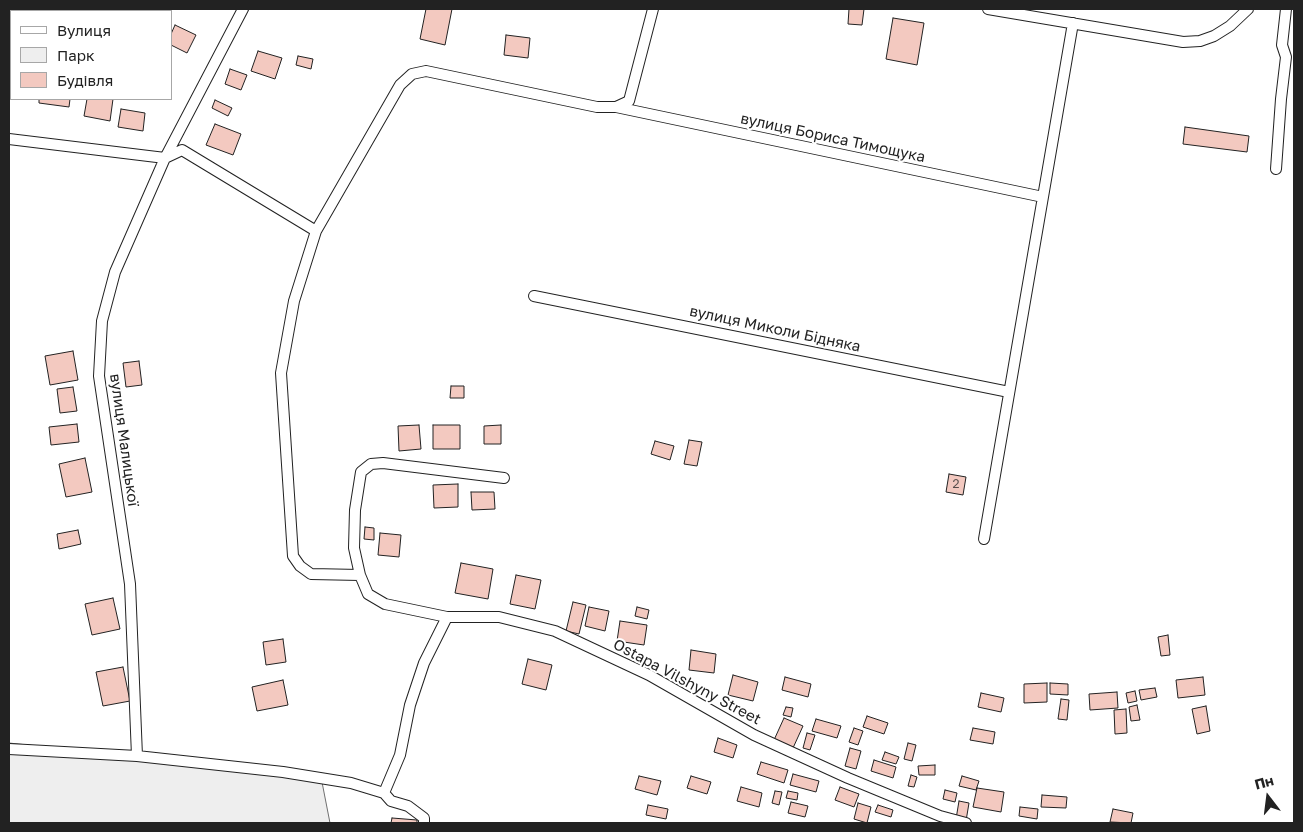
<!DOCTYPE html>
<html>
<head>
<meta charset="utf-8">
<style>
  body { margin:0 }
  #map { position:relative; width:1303px; height:832px; overflow:hidden; background:#fff; font-family:"Golos Text",sans-serif }
  canvas { display:block }
  .frame { position:absolute; inset:0; border:10px solid #222; pointer-events:none }
  .legend { position:absolute; left:10px; top:10px; width:162px; height:90px; box-sizing:border-box; background:#fff; border:1px solid #a7a7a7; margin:0; padding:6px 9px; list-style:none; font-size:15px; color:#222 }
  .legend li { display:flex; align-items:center; gap:10px; height:25px }
  .legend b { width:25px; border:1px solid #a7a7a7 }
  .north { position:absolute; left:1243px; top:772px; width:50px; height:50px; -webkit-text-stroke:4px #fff; paint-order:stroke; rotate:345deg; font-size:14px; font-weight:700; line-height:20px; text-align:center; color:#222 }
  .north::after { content:''; display:block; margin:auto; width:18px; height:22px; background:#222; clip-path:polygon(50% 0,100% 100%,50% 72%,0 100%) }
</style>
</head>
<body>
<div id="map">
<canvas width="1303" height="832"></canvas>
<div class="frame"></div>
<ul class="legend">
<li><b style="height:6px;background:#fff"></b>Вулиця</li>
<li><b style="height:14px;background:#eee"></b>Парк</li>
<li><b style="height:14px;background:#f3c9c0"></b>Будівля</li>
</ul>
<div class="north">Пн</div>
</div>
<script>
const g = document.querySelector('canvas').getContext('2d');
g.lineJoin = 'round';
function fillPath(path, color) { g.fillStyle = color; g.fill(path, 'evenodd'); }
const poly = rows => new Path2D(rows.map(r => 'M' + r).join(''));
function trace(path, color, width, dash) { g.strokeStyle = color; g.lineWidth = width; g.lineCap = dash ? 'butt' : 'round'; g.setLineDash(dash || []); g.stroke(path); }
function drawText(font, color, halo, rows, align = 'center') {
  g.font = font + ' "Golos Text",sans-serif'; g.lineWidth = 4; g.setLineDash([]); g.textBaseline = 'middle'; g.strokeStyle = halo; g.fillStyle = color; for (const [text, x, y, turn = 0] of rows) {
    g.save(); g.translate(x, y); g.rotate((+turn || 0) * Math.PI / 180); g.textAlign = isNaN(turn) ? turn : align; if (halo) g.strokeText(text, 0, 0); g.fillText(text, 0, 0); g.restore();
  }
}
const green = poly([
  [9,743,321,777,330,823,9,823,9,743]
]);
const building = poly([
  [135,9,161,9,161,11,135,11,135,9],
  [426,9,452,9,445,45,420,39,426,9],
  [849,9,864,9,862,25,848,24,849,9],
  [893,18,924,23,917,65,886,59,893,18],
  [175,25,196,35,187,53,171,45,171,34,175,25],
  [506,35,530,38,528,58,504,55,506,35],
  [258,51,282,58,275,79,251,71,258,51],
  [298,56,313,59,311,69,296,65,298,56],
  [230,69,247,75,241,90,225,84,230,69],
  [39,99,70,99,69,107,39,103,39,99],
  [87,99,113,99,110,121,84,116,87,99],
  [215,100,232,108,228,116,212,108,215,100],
  [121,109,145,113,143,131,118,127,121,109],
  [215,124,241,134,233,155,206,145,215,124],
  [1185,127,1249,136,1247,152,1183,144,1185,127],
  [73,351,78,380,50,385,45,356,73,351],
  [139,361,142,385,126,387,123,363,139,361],
  [451,386,464,386,464,398,450,398,451,386],
  [73,387,77,411,60,413,57,389,73,387],
  [77,424,79,442,51,445,49,427,77,424],
  [419,425,421,449,399,451,398,426,419,425],
  [433,425,460,425,460,449,433,449,433,425],
  [501,425,501,444,484,444,484,426,501,425],
  [689,440,702,442,697,466,684,464,689,440],
  [655,441,674,446,670,460,651,454,655,441],
  [85,458,92,492,66,497,59,464,85,458],
  [949,474,966,477,963,495,946,492,949,474],
  [458,484,458,507,434,508,433,485,458,484],
  [471,492,494,492,495,509,472,510,471,492],
  [365,527,374,528,374,540,364,539,365,527],
  [78,530,81,544,59,549,57,534,78,530],
  [380,533,401,535,399,557,378,555,380,533],
  [461,563,493,569,488,599,455,593,461,563],
  [516,575,541,580,535,609,510,604,516,575],
  [113,598,120,629,92,635,85,604,113,598],
  [573,602,586,605,579,634,566,631,573,602],
  [589,607,609,611,605,631,585,626,589,607],
  [637,607,649,610,647,619,635,616,637,607],
  [620,621,647,625,644,645,617,641,620,621],
  [1168,635,1170,655,1161,656,1158,637,1168,635],
  [283,639,286,662,266,665,263,642,283,639],
  [691,650,716,654,714,673,689,670,691,650],
  [528,659,552,665,546,690,522,684,528,659],
  [123,667,130,701,103,706,96,672,123,667],
  [733,675,758,682,753,701,728,695,733,675],
  [785,677,811,684,808,697,782,690,785,677],
  [1203,677,1205,695,1178,698,1176,680,1203,677],
  [283,680,288,705,257,711,252,687,283,680],
  [1047,683,1047,702,1024,703,1024,684,1047,683],
  [1050,683,1068,684,1068,695,1050,694,1050,683],
  [1155,688,1157,697,1141,700,1139,690,1155,688],
  [1135,691,1137,701,1128,703,1126,693,1135,691],
  [1117,692,1118,708,1090,710,1089,694,1117,692],
  [981,693,1004,698,1001,712,978,707,981,693],
  [1061,699,1069,700,1067,720,1058,719,1061,699],
  [1137,705,1140,720,1131,721,1129,707,1137,705],
  [1206,706,1210,731,1197,734,1192,709,1206,706],
  [786,707,793,708,791,717,783,715,786,707],
  [1126,709,1127,733,1115,734,1114,710,1126,709],
  [867,716,888,723,884,734,863,727,867,716],
  [784,718,803,726,793,748,774,740,784,718],
  [816,719,841,726,837,738,812,731,816,719],
  [854,728,863,731,858,745,849,742,854,728],
  [973,728,995,732,993,744,970,740,973,728],
  [807,733,815,735,810,750,803,748,807,733],
  [718,738,737,745,733,758,714,752,718,738],
  [908,743,916,745,912,761,904,759,908,743],
  [850,748,861,751,856,769,845,766,850,748],
  [885,752,899,757,896,764,882,760,885,752],
  [874,760,896,767,893,778,871,771,874,760],
  [761,762,788,770,784,783,757,774,761,762],
  [935,765,935,775,919,775,918,766,935,765],
  [793,774,819,781,816,792,790,785,793,774],
  [911,775,917,777,914,787,908,786,911,775],
  [639,776,661,781,657,795,635,789,639,776],
  [691,776,711,782,707,794,687,788,691,776],
  [962,776,979,781,976,790,959,786,962,776],
  [741,787,762,793,759,807,737,801,741,787],
  [840,787,859,794,854,807,835,800,840,787],
  [977,788,1004,792,1001,812,973,807,977,788],
  [945,790,957,793,955,802,943,799,945,790],
  [775,791,782,792,779,805,772,803,775,791],
  [788,791,798,793,797,800,786,798,788,791],
  [1042,795,1067,797,1066,808,1041,807,1042,795],
  [959,801,969,803,966,821,956,819,959,801],
  [791,802,808,806,805,817,788,813,791,802],
  [858,803,871,807,867,823,854,819,858,803],
  [648,805,668,809,666,819,646,815,648,805],
  [878,805,893,810,891,817,875,812,878,805],
  [1020,807,1038,809,1037,819,1019,816,1020,807],
  [1113,809,1133,813,1131,823,1110,822,1113,809],
  [392,818,417,820,417,823,391,823,392,818]
]);
const minor = poly([
  [988,9,1183,42,1200,41,1214,36,1230,26,1248,9],
  [616,107,1043,197],
  [9,139,165,158,182,150,316,231],
  [1276,169,1281,99,1286,57,1282,45,1286,9],
  [534,296,1009,392],
  [504,478,383,463,371,464,361,472,355,510,354,548,360,575,368,594,385,604,447,617,499,617,555,631,649,675,754,735,848,778,940,816,966,823],
  [984,539,1073,23],
  [360,575,311,574,300,566,293,556,281,373,294,301,316,231,400,85,412,74,426,71,597,107,616,107,629,101,653,9],
  [9,749,137,756,283,772,351,783,384,793],
  [137,756,130,584,99,376,102,321,115,272,165,158,243,9],
  [384,793,400,755,410,705,424,663,447,617],
  [384,793,391,801,408,806,424,818,424,823]
]);
const numberNames = [
  ["2",956,484]
];
const streetNames = [
  ["вулиця Бориса Тимощука",833,138,12],
  ["вулиця Миколи Бідняка",775,329,12],
  ["вулиця Малицької",124,440,82],
  ["Ostapa Vilshyny Street",687,682,28]
];
fillPath(green, '#eee');
trace(green, '#6f6f6f', 1);
fillPath(building, '#f3c9c0');
trace(building, '#222', 1);
trace(minor, '#222', 12);
trace(minor, '#fff', 10);
drawText('12px', '#564c4a', null, numberNames);
drawText('15px', '#222', '#fff', streetNames);
</script>
</body>
</html>
